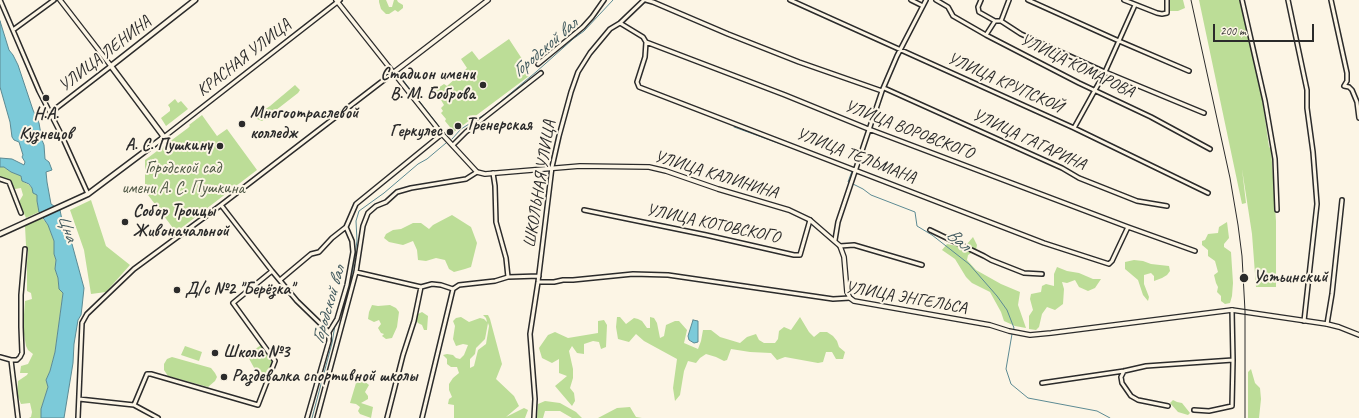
<!DOCTYPE html>
<html>
<head>
<meta charset="utf-8">
<style>
  body { margin:0 }
  #map { position:relative; width:1359px; height:418px; overflow:hidden; background:#fcf5e5; font-family:Caveat,sans-serif }
  canvas { display:block }
  .scale { position:absolute; left:1213px; top:24px; width:101px; height:18px; box-sizing:border-box; border:2px solid #2b2b2b; border-top:0; padding-left:5px; font-size:12px; line-height:14px; white-space:nowrap; color:#2b2b2b; -webkit-text-stroke:3px #fcf5e5; paint-order:stroke }
</style>
</head>
<body>
<div id="map">
<canvas width="1359" height="418"></canvas>
<div class="scale">200 m</div>
</div>
<script>
const g = document.querySelector('canvas').getContext('2d');
g.lineJoin = 'round';
function fillPath(path, color) { g.fillStyle = color; g.fill(path, 'evenodd'); }
const poly = rows => new Path2D(rows.map(r => 'M' + r).join(''));
function trace(path, color, width, dash) { g.strokeStyle = color; g.lineWidth = width; g.lineCap = dash ? 'butt' : 'round'; g.setLineDash(dash || []); g.stroke(path); }
function drawText(font, color, halo, rows, align = 'center') {
  g.font = font + ' Caveat,sans-serif'; g.lineWidth = 4; g.setLineDash([]); g.textBaseline = 'middle'; g.strokeStyle = halo; g.fillStyle = color; for (const [text, x, y, turn = 0] of rows) {
    g.save(); g.translate(x, y); g.rotate((+turn || 0) * Math.PI / 180); g.textAlign = isNaN(turn) ? turn : align; if (halo) g.strokeText(text, 0, 0); g.fillText(text, 0, 0); g.restore();
  }
}
const green = poly([
  [379,0,386,0,389,7,392,7,394,0,397,0,398,2,403,5,403,8,398,12,395,10,389,14,386,14,381,9,379,2],
  [1168,0,1183,0,1185,8,1178,11,1169,11],
  [1199,0,1240,0,1262,97,1269,147,1271,148,1276,221,1276,287,1256,287,1252,234,1242,169,1246,203,1242,204],
  [509,39,528,68,529,76,454,132,445,121,446,119,441,113,443,111,441,108,444,105,435,90,444,84,447,86,467,68,461,59,472,51,479,60],
  [295,85,300,90,298,93,262,121,257,119,257,115,270,106],
  [175,99,178,103,181,101,188,109,166,126,161,118,170,111,170,108,168,105],
  [202,115,217,136,227,129,257,170,176,232,145,191,145,160,188,128,190,126,189,125],
  [0,167,4,167,11,172,19,175,21,176,22,181,29,185,38,195,37,201,39,212,26,218,19,202,23,195,21,188,15,189,9,180,0,178],
  [91,200,106,246,130,265,106,292,91,294,84,250,70,210],
  [452,215,471,227,477,243,471,267,465,269,454,272,449,269,445,260,436,258,426,261,418,260,417,250,413,241,403,245,389,242,384,238,386,234,393,230,401,229,413,223,421,223,429,229,433,225],
  [42,218,48,225,54,241,54,254,56,260,55,269,58,278,59,289,63,293,55,352,50,371,46,380,48,387,41,409,41,418,29,418,31,417,32,412,30,403,21,404,17,394,18,381,27,375,28,373,20,373,21,366,28,364,33,354,28,350,26,346,23,328,25,301,32,299,31,293,27,291,27,263,28,252,26,245,25,226],
  [1227,222,1229,238,1224,244,1224,247,1231,252,1233,283,1232,296,1230,303,1225,304,1221,301,1221,296,1217,292,1218,287,1216,283,1214,275,1218,272,1215,261,1208,256,1208,250,1202,245,1202,241,1205,240,1208,234,1218,233,1219,227],
  [973,237,977,245,976,250,968,255,967,260,976,270,1001,284,1020,292,1018,305,1026,328,1015,326,1004,321,1001,312,990,292,972,283,966,277,955,259,942,250,947,244,957,246,967,244],
  [1134,260,1143,261,1151,264,1169,266,1170,271,1167,275,1162,278,1154,281,1154,276,1151,273,1144,275,1144,284,1149,297,1148,301,1143,295,1138,280,1125,269,1125,262],
  [1057,267,1067,271,1079,273,1093,279,1101,279,1095,288,1088,291,1079,287,1075,280,1067,283,1062,282,1064,289,1063,304,1055,310,1047,307,1042,314,1039,327,1036,330,1029,329,1029,316,1033,310,1030,299,1031,294,1041,292,1042,286,1046,284,1054,286,1054,274],
  [372,305,378,306,390,305,396,308,399,312,397,327,392,338,386,339,382,336,384,334,381,333,378,328,381,324,379,320,374,322,368,319,369,312],
  [422,312,428,316,427,330,424,330,422,325,418,323,416,320,418,314],
  [483,315,488,315,490,319,502,364,496,379,514,396,519,406,506,417,524,408,528,410,525,418,454,418,454,405,448,404,449,399,452,397,449,390,449,384,453,378,459,373,457,367,451,367,447,364,447,359,443,355,447,354,453,355,456,358,460,359,464,355,468,345,463,344,456,346,453,339,455,326,453,321,456,318,461,317,469,322,480,318,484,319,487,322,486,318],
  [488,323,489,326,486,344,478,350,474,366,470,368,470,359,475,354,476,348,485,339],
  [617,317,620,317,626,324,634,318,638,319,642,321,647,328,650,328,650,317,654,318,657,323,660,338,664,336,666,325,675,321,679,321,687,330,684,343,698,349,701,341,703,330,711,330,720,337,740,343,747,337,756,334,759,340,764,343,775,343,778,339,779,331,784,327,791,330,800,317,809,332,814,337,820,332,827,332,833,336,837,341,839,347,845,352,843,359,836,359,832,352,826,352,823,362,818,363,785,357,777,360,771,353,750,352,731,349,727,360,724,361,716,357,706,354,700,358,696,363,688,361,684,371,680,395,675,401,673,388,677,359,644,341,636,334,629,342,618,339,616,327],
  [604,320,607,325,606,347,601,349,599,342,593,341,584,344,584,354,577,353,572,346,569,351,573,369,573,378,570,388,574,393,575,401,572,406,555,386,567,376,559,373,559,359,552,363,542,358,539,348,548,335,555,332,568,338,598,333,598,321],
  [261,345,273,362,263,384,247,355],
  [185,346,202,352,199,361,181,355],
  [172,357,211,368,215,373,217,377,215,381,208,387,168,376,164,370,164,364,167,359],
  [1251,369,1255,383,1260,388,1261,399,1259,418,1248,418,1248,372],
  [355,372,360,381,364,381,369,385,365,392,368,396,368,399,361,403,373,407,371,418,360,414,358,411,360,407,356,404,350,403,356,383,351,379,352,373],
  [1173,400,1177,402,1182,403,1190,413,1188,415,1178,412,1170,403],
  [545,401,560,403,576,412,582,418,572,418,560,411,545,411,543,418,537,418,538,404],
  [630,407,636,417,642,418,598,418,617,408]
]);
const water = poly([
  [0,21,9,50,13,55,18,65,33,110,39,123,42,140,44,145,45,159,49,162,52,170,46,172,47,182,51,204,60,210,62,220,66,226,72,244,84,288,82,307,81,315,78,320,74,344,73,363,64,418,41,418,41,409,48,387,46,380,50,371,55,352,63,293,59,289,58,278,55,269,56,260,54,254,54,241,48,225,39,212,37,201,37,195,33,193,32,188,29,184,22,181,21,176,11,172,4,167,0,167,0,158,12,159,24,165,25,162,22,157,23,155,19,142,14,140,12,137,10,122,0,87,0,21],
  [693,320,698,321,698,342,694,343,689,340,688,336,693,320]
]);
const stream = poly([
  [399,75,441,129],
  [734,127,814,156],
  [452,139,461,129,487,113,536,72,573,39,584,31,613,0],
  [850,183,848,182,852,171],
  [853,184,863,189,871,195,915,212,917,226,932,235,969,264,997,296,1007,310,1014,328,1013,331],
  [340,315,350,287,357,241,356,221,359,211,384,193,418,164,427,159,446,143],
  [1012,334,1006,369,1011,384,1028,398,1097,411,1110,418],
  [312,418,332,343,335,325]
]);
const minor = poly([
  [0,0,39,91,61,134,88,194],
  [646,0,653,2,728,34,799,62,882,91],
  [790,0,1074,128,1208,193],
  [911,0,923,6],
  [936,0,948,7,953,16,986,35,1079,83,1151,117,1210,149],
  [981,0,978,7,979,12,995,21,1001,21],
  [1028,0,1119,41,1189,71],
  [1124,0,1157,13,1162,14,1167,13,1167,0],
  [1242,0,1265,101,1275,159,1277,210],
  [1288,0,1307,90,1307,108,1313,152,1317,204,1304,321],
  [1331,0,1347,73,1347,81,1344,86,1349,87,1352,90,1357,102,1359,118],
  [1001,21,1021,34,1105,72,1204,113],
  [1001,21,1009,0],
  [620,23,643,37,646,42,785,95,866,128,1128,227,1195,251],
  [13,30,54,0],
  [986,35,995,21],
  [646,42,645,57,637,82,639,87,1044,243,1109,264,1112,261,1128,227],
  [538,64,583,27,592,17,604,0],
  [884,88,1062,168,1079,178,1137,201,1167,206],
  [50,113,111,66],
  [1074,128,1105,72,1135,5],
  [164,137,340,0],
  [453,145,466,132,541,73],
  [493,173,495,186,496,222,506,258,508,277],
  [0,179,9,182,21,213],
  [221,205,272,271,297,301,329,332],
  [584,210,706,235,794,255,800,255,810,220],
  [930,230,984,256,991,260,1024,273,1042,274],
  [835,240,838,222,882,91,897,56,926,0],
  [840,246,854,245,922,265],
  [356,272,421,287,432,284,441,285,453,289,459,285,495,281,508,277,539,276],
  [280,280,311,254,319,252,332,238,346,227,356,204,442,134],
  [538,282,554,282,563,280,573,280,633,274,668,275,833,299,850,298],
  [1327,324,1332,294,1342,200],
  [0,357,11,360],
  [1124,371,1121,377,1122,383,1131,396,1138,400,1168,406],
  [1042,383,1124,371,1146,366,1233,360],
  [79,399,134,405,158,418],
  [134,405,147,374,151,374,258,405,275,361,233,303,272,271],
  [1194,410,1209,411,1232,406,1233,360,1232,310],
  [18,418,11,360,17,360,20,357,22,353,21,327,21,295,25,249],
  [78,418,82,323,87,314,134,269,221,205,393,73],
  [307,418,329,341,329,332,337,319,347,285,353,252,352,241,346,227],
  [317,418,356,272,363,226,368,213,376,206,386,202,397,192,411,188,466,179,477,172],
  [387,418,403,355,414,321,421,287],
  [422,418,453,289],
  [534,418,535,399,530,334,538,282,552,167,559,136,571,92,578,72,590,53,610,29,620,23,644,0]
]);
const tertiary = poly([
  [60,0,111,66],
  [336,0,442,134,477,172,485,174,580,166,649,167,666,171,718,189,789,210,810,220,840,246,844,257,847,292,850,298,854,301,990,325,1009,331,1030,335,1051,333,1232,310,1327,324,1339,327,1359,335],
  [393,73,488,0]
]);
const secondary = poly([
  [0,234,88,194,164,137,111,66,195,0]
]);
const rail = poly([
  [1191,0,1230,178,1238,225,1242,256,1245,311,1245,418]
]);
const markers = [
  [483,85,4,"#2b2b2b"],
  [46,98,4,"#2b2b2b"],
  [242,124,4,"#2b2b2b"],
  [458,126,4,"#2b2b2b"],
  [450,132,4,"#2b2b2b"],
  [220,146,4,"#2b2b2b"],
  [125,222,4,"#2b2b2b"],
  [1244,278,5,"#2b2b2b"],
  [177,290,4,"#2b2b2b"],
  [215,353,4,"#2b2b2b"],
  [224,377,4,"#2b2b2b"]
];
const streetNames = [
  ["УЛИЦА ЛЕНИНА",105,54,-38],
  ["КРАСНАЯ УЛИЦА",244,58,-38],
  ["УЛИЦА КОМАРОВА",1077,66,26],
  ["УЛИЦА КРУПСКОЙ",1005,83,24],
  ["УЛИЦА ВОРОВСКОГО",909,130,21],
  ["УЛИЦА ГАГАРИНА",1029,140,25],
  ["УЛИЦА ТЕЛЬМАНА",856,156,21],
  ["УЛИЦА КАЛИНИНА",716,175,17],
  ["ШКОЛЬНАЯ УЛИЦА",540,184,-81],
  ["УЛИЦА КОТОВСКОГО",713,224,12],
  ["УЛИЦА ЭНГЕЛЬСА",906,298,10]
];
const poiNames = [
  ["Стадион имени",475,75,"right"],
  ["В. М. Боброва",475,95,"right"],
  ["Многоотраслевой",250,114],
  ["колледж",250,134],
  ["Н.А.",46,115,"center"],
  ["Кузнецов",46,135,"center"],
  ["Тренерская",466,126],
  ["Геркулес",442,132,"right"],
  ["А. С. Пушкину",212,146,"right"],
  ["Собор Троицы",133,212],
  ["Живоначальной",133,232],
  ["Устьинский",1253,278],
  ["Д/с №2 \"Берёзка\"",185,290],
  ["Школа №3",223,353],
  ["Раздевалка спортивной школы",232,377]
];
const parkNames = [
  ["Городской сад",183,169],
  ["имени А. С. Пушкина",183,189]
];
const waterNames = [
  ["Городской вал",545,48,-41],
  ["Цна",67,228,70],
  ["Вал",958,240,39],
  ["Городской вал",329,305,-74]
];
fillPath(green, '#bcdd97');
fillPath(water, '#7ccad9');
trace(water, '#5c8a93', 1);
trace(stream, '#5c8a93', 1);
trace(minor, '#2b2b2b', 6);
trace(tertiary, '#2b2b2b', 6);
trace(secondary, '#2b2b2b', 7);
trace(minor, '#fcf5e5', 3);
trace(tertiary, '#fcf5e5', 3.5);
trace(secondary, '#fcf5e5', 4);
trace(rail, '#2b2b2b', 1);
for (const [x, y, r, color] of markers) { const dot = new Path2D(); dot.arc(x, y, r, 0, 2 * Math.PI); g.fillStyle = color; g.fill(dot); trace(dot, '#fcf5e5', 1.5); }
drawText('17px', '#2b2b2b', '#fcf5e5', streetNames);
drawText('bold 17px', '#2b2b2b', '#fcf5e5', poiNames, 'left');
drawText('17px', '#4f5846', '#fcf5e5', parkNames);
drawText('italic 18px', '#435b5f', '#fcf5e5', waterNames);
</script>
</body>
</html>
